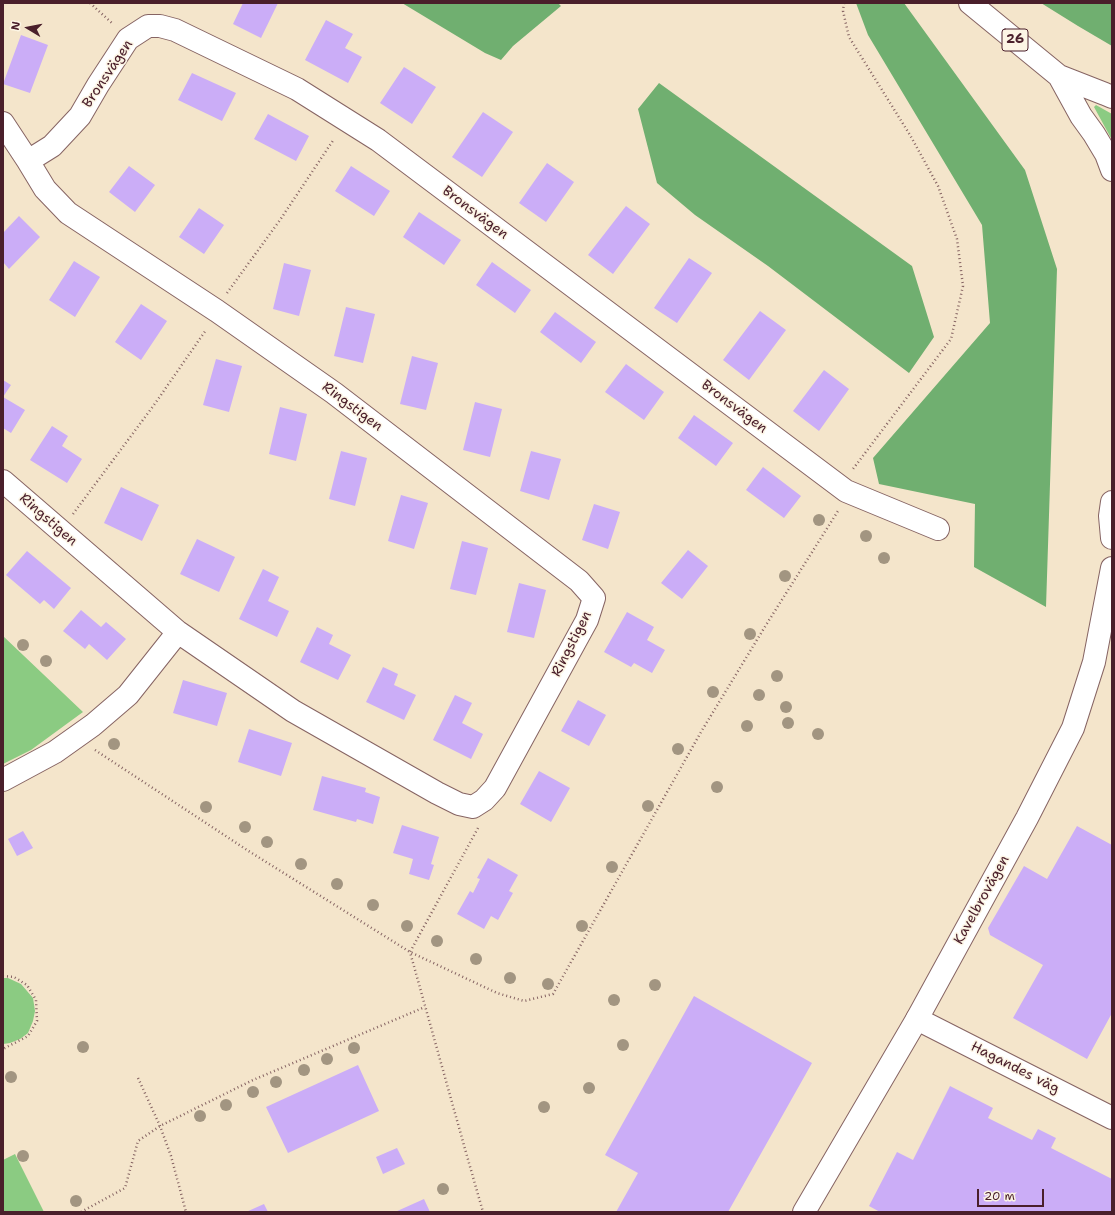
<!DOCTYPE html>
<html>
<head>
<meta charset="utf-8">
<style>
  body { margin:0 }
  #map { position:relative; width:1115px; height:1215px; overflow:hidden; background:#f4e5cb; font-family:"Shantell Sans",sans-serif }
  canvas { display:block }
  .frame { position:absolute; inset:0; border:4px solid #4a1f2b; pointer-events:none }
  .north { position:absolute; left:8px; top:8px; width:40px; height:40px; -webkit-text-stroke:3px #fcf5e5; paint-order:stroke; rotate:280deg; font-size:11px; font-weight:700; line-height:16px; text-align:center; color:#4a1f2b }
  .north::after { content:''; display:block; margin:auto; width:14px; height:18px; background:#4a1f2b; clip-path:polygon(50% 0,100% 100%,50% 72%,0 100%) }
  .scale { position:absolute; left:977px; top:1189px; width:67px; height:18px; box-sizing:border-box; border:2px solid #4a1f2b; border-top:0; padding-left:5px; font-size:12px; line-height:14px; white-space:nowrap; color:#4a1f2b; -webkit-text-stroke:3px #fcf5e5; paint-order:stroke }
</style>
</head>
<body>
<div id="map">
<canvas width="1115" height="1215"></canvas>
<div class="frame"></div>
<div class="north">N</div>
<div class="scale">20 m</div>
</div>
<script>
const g = document.querySelector('canvas').getContext('2d');
g.lineJoin = 'round';
function fillPath(path, color) { g.fillStyle = color; g.fill(path, 'evenodd'); }
const poly = rows => new Path2D(rows.map(r => 'M' + r).join(''));
function trace(path, color, width, dash) { g.strokeStyle = color; g.lineWidth = width; g.lineCap = dash ? 'butt' : 'round'; g.setLineDash(dash || []); g.stroke(path); }
function drawText(font, color, halo, rows, align = 'center') {
  g.font = font + ' "Shantell Sans",sans-serif'; g.lineWidth = 3; g.setLineDash([]); g.textBaseline = 'middle'; g.strokeStyle = halo; g.fillStyle = color; for (const [text, x, y, turn = 0] of rows) {
    g.save(); g.translate(x, y); g.rotate((+turn || 0) * Math.PI / 180); g.textAlign = isNaN(turn) ? turn : align; if (halo) g.strokeText(text, 0, 0); g.fillText(text, 0, 0); g.restore();
  }
}
const green = poly([
  [1096,105,1112,114,1112,140,1094,107],
  [3,636,83,712,31,750,3,764],
  [3,978,8,978,21,984,33,998,35,1011,33,1021,28,1033,20,1039,10,1043,3,1044],
  [15,1154,44,1212,3,1212,3,1160]
]);
const forest = poly([
  [402,3,558,3,561,6,513,46,501,60,485,53],
  [856,3,904,3,1025,170,1057,269,1046,607,974,567,975,504,879,484,873,458,990,323,982,225,868,35],
  [1041,3,1112,3,1112,46,1078,26],
  [659,83,912,266,934,337,909,373,768,266,695,215,657,183,638,109]
]);
const building = poly([
  [243,3,278,3,261,38,233,24],
  [326,20,353,34,345,48,362,57,348,83,305,60],
  [21,35,48,45,30,93,3,84],
  [404,67,436,87,412,124,380,103],
  [192,73,236,93,222,121,178,100],
  [483,112,513,132,482,177,452,157],
  [268,114,309,136,296,161,254,139],
  [547,163,574,182,546,222,519,203],
  [129,166,155,185,135,212,109,192],
  [351,166,390,191,374,216,335,191],
  [626,206,650,224,613,274,588,255],
  [199,208,224,225,204,254,179,237],
  [419,212,461,240,444,265,403,237],
  [19,216,40,237,9,269,3,262,3,233],
  [689,258,712,273,677,323,654,308],
  [74,261,100,277,75,317,49,300],
  [492,262,531,290,515,313,476,285],
  [284,263,311,270,299,316,273,309],
  [141,304,167,321,141,360,115,342],
  [346,307,375,314,363,363,334,356],
  [760,311,786,330,749,380,723,360],
  [555,312,596,342,581,363,540,332],
  [412,356,438,363,426,410,400,404],
  [216,359,242,366,229,412,203,405],
  [626,364,664,392,644,420,605,392],
  [824,370,849,389,819,431,793,411],
  [3,380,11,385,3,397,25,410,11,433,3,428],
  [475,402,502,409,490,457,463,450],
  [280,407,307,414,296,461,269,454],
  [694,415,733,443,716,466,678,438],
  [52,426,68,436,62,446,82,459,67,483,30,460],
  [341,451,367,458,355,506,329,499],
  [531,451,561,459,549,500,520,491],
  [763,467,801,496,784,518,746,490],
  [121,487,159,505,142,541,104,523],
  [401,495,428,503,414,549,388,541],
  [594,504,620,512,608,549,582,540],
  [197,539,235,557,219,592,180,574],
  [462,541,488,548,476,595,450,589],
  [688,550,708,566,682,599,661,583],
  [27,551,71,588,54,609,44,600,40,604,6,575],
  [263,569,279,577,268,601,289,611,277,637,239,619],
  [519,583,546,590,534,638,507,632],
  [81,610,101,627,106,622,126,639,107,660,89,644,85,649,63,631],
  [627,612,654,627,647,640,665,650,652,673,634,663,631,667,604,652],
  [317,627,333,635,329,644,351,655,338,680,300,662],
  [383,667,398,674,394,685,416,695,404,720,366,702],
  [183,680,227,693,217,726,173,713],
  [455,695,472,703,462,723,483,734,471,759,433,740],
  [578,700,606,715,589,746,561,731],
  [249,729,292,743,281,776,238,762],
  [539,771,570,788,551,822,520,804],
  [322,776,366,788,365,792,380,797,373,824,357,819,356,822,313,810],
  [402,825,439,837,431,864,434,865,429,880,409,874,413,859,393,853],
  [1077,826,1112,845,1112,1013,1087,1059,1013,1018,1043,965,990,935,988,928,1024,866,1047,879],
  [23,831,33,848,17,856,8,839],
  [488,858,518,875,509,891,513,893,498,920,491,916,484,929,457,914,470,891,473,893,480,879,477,878],
  [694,996,812,1063,728,1212,616,1212,638,1173,605,1155],
  [358,1065,379,1111,288,1153,266,1107],
  [950,1086,993,1108,988,1118,1032,1140,1038,1129,1056,1138,1051,1148,1112,1179,1112,1212,880,1212,869,1206,897,1152,913,1160],
  [397,1148,405,1164,383,1174,376,1157],
  [424,1199,430,1212,395,1212],
  [264,1204,268,1212,246,1212]
]);
const path = poly([
  [90,3,113,24],
  [844,3,843,11,849,37,910,135,938,186,957,239,963,286,951,339,853,469],
  [227,293,280,220,334,139],
  [73,514,154,405,206,330],
  [95,750,247,850,410,952,497,993,524,1001,553,994,701,732,766,625,838,511],
  [478,828,410,952,465,1149,483,1212],
  [3,976,14,977,27,985,36,1000,37,1021,28,1036,3,1049],
  [138,1078,160,1126,171,1156,186,1212],
  [81,1212,125,1188,138,1141,160,1126,253,1080,425,1007]
]);
const minor = poly([
  [3,123,28,161,45,189,68,213,217,311,334,393,579,581,594,598,587,620,495,788,484,800,473,807,459,804,437,793,293,711,178,632,3,481],
  [28,161,52,146,80,116,98,85,128,39,148,26,160,26,175,30,297,89,378,140,846,491,938,529],
  [3,780,55,752,93,725,128,695,178,632],
  [917,1019,1112,1118]
]);
const secondary = poly([
  [1112,502,1110,516,1112,538],
  [804,1212,917,1019,1027,818,1073,728,1094,662,1112,568]
]);
const trunk = poly([
  [970,3,1059,76,1105,94,1112,97],
  [1059,76,1081,116,1094,134,1106,154,1112,170]
]);
const trees = [
  [819,520],
  [866,536],
  [884,558],
  [785,576],
  [750,634],
  [23,645],
  [46,661],
  [777,676],
  [713,692],
  [759,695],
  [786,707],
  [788,723],
  [747,726],
  [818,734],
  [114,744],
  [678,749],
  [717,787],
  [648,806],
  [206,807],
  [245,827],
  [267,842],
  [301,864],
  [612,867],
  [337,884],
  [373,905],
  [407,926],
  [582,926],
  [437,941],
  [476,959],
  [510,978],
  [548,984],
  [655,985],
  [614,1000],
  [623,1045],
  [83,1047],
  [354,1048],
  [327,1059],
  [304,1070],
  [11,1077],
  [276,1082],
  [589,1088],
  [253,1092],
  [226,1105],
  [544,1107],
  [200,1116],
  [23,1156],
  [443,1189],
  [76,1201]
];
const shields = [
  [1015,40,26]
];
const shieldNames = [
  ["26",1015,40]
];
const streetNames = [
  ["Bronsvägen",108,74,-56],
  ["Bronsvägen",475,213,37],
  ["Ringstigen",352,407,37],
  ["Bronsvägen",734,407,37],
  ["Ringstigen",48,520,41],
  ["Ringstigen",572,644,-63],
  ["Kavelbrovägen",982,900,-61],
  ["Hagandes väg",1015,1068,27]
];
fillPath(green, '#8bcb82');
fillPath(forest, '#70af70');
fillPath(building, '#cbadf7');
trace(minor, '#866463', 24);
trace(secondary, '#866463', 24);
trace(trunk, '#866463', 24);
trace(path, '#866463', 2.5, [1, 3]);
trace(minor, '#fff', 22);
trace(secondary, '#fff', 22);
trace(trunk, '#fff', 22);
g.fillStyle = '#a29581';
for (const [x, y] of trees) { g.beginPath(); g.arc(x, y, 6, 0, 2 * Math.PI); g.fill(); }
for (const [x, y, w] of shields) { const box = new Path2D(); box.roundRect(x - w / 2, y - 11, w, 22, 3); g.fillStyle = '#fcf5e5'; g.fill(box); trace(box, '#4a1f2b', 1); }
drawText('bold 13px', '#4a1f2b', null, shieldNames);
drawText('14px', '#4a1f2b', '#fcf5e5', streetNames);
</script>
</body>
</html>
